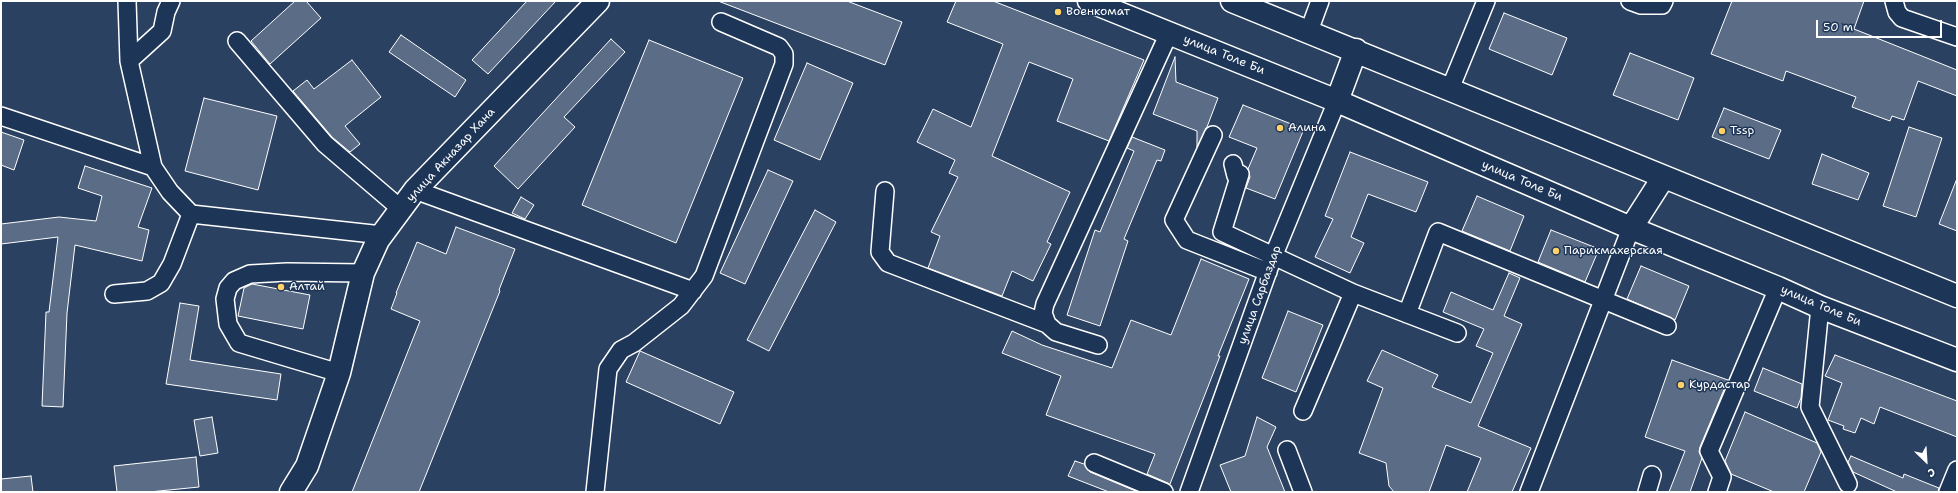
<!DOCTYPE html>
<html>
<head>
<meta charset="utf-8">
<style>
  body { margin:0 }
  #map { position:relative; width:1958px; height:493px; overflow:hidden; background:#2a4161; font-family:"Shantell Sans",sans-serif }
  canvas { display:block }
  .frame { position:absolute; inset:0; border:2px solid #fff; pointer-events:none }
  .north { position:absolute; left:1906px; top:441px; width:40px; height:40px; -webkit-text-stroke:3px #1d3557; paint-order:stroke; rotate:155deg; font-size:11px; font-weight:700; line-height:16px; text-align:center; color:#fff }
  .north::after { content:''; display:block; margin:auto; width:14px; height:18px; background:#fff; clip-path:polygon(50% 0,100% 100%,50% 72%,0 100%) }
  .scale { position:absolute; left:1816px; top:20px; width:126px; height:18px; box-sizing:border-box; border:2px solid #fff; border-top:0; padding-left:5px; font-size:12px; line-height:14px; white-space:nowrap; color:#fff; -webkit-text-stroke:3px #1d3557; paint-order:stroke }
</style>
</head>
<body>
<div id="map">
<canvas width="1958" height="493"></canvas>
<div class="frame"></div>
<div class="north">С</div>
<div class="scale">50 m</div>
</div>
<script>
const g = document.querySelector('canvas').getContext('2d');
g.lineJoin = 'round';
function fillPath(path, color) { g.fillStyle = color; g.fill(path, 'evenodd'); }
const poly = rows => new Path2D(rows.map(r => 'M' + r).join(''));
function trace(path, color, width, dash) { g.strokeStyle = color; g.lineWidth = width; g.lineCap = dash ? 'butt' : 'round'; g.setLineDash(dash || []); g.stroke(path); }
function drawText(font, color, halo, rows, align = 'center') {
  g.font = font + ' "Shantell Sans",sans-serif'; g.lineWidth = 3; g.setLineDash([]); g.textBaseline = 'middle'; g.strokeStyle = halo; g.fillStyle = color; for (const [text, x, y, turn = 0] of rows) {
    g.save(); g.translate(x, y); g.rotate((+turn || 0) * Math.PI / 180); g.textAlign = isNaN(turn) ? turn : align; if (halo) g.strokeText(text, 0, 0); g.fillText(text, 0, 0); g.restore();
  }
}
const building = poly([
  [295,1,306,1,321,18,270,64,251,41,295,1],
  [527,1,556,1,488,74,472,60,527,1],
  [718,1,847,1,902,22,885,65,718,1],
  [956,1,993,1,1144,60,1109,141,1057,121,1073,79,1029,62,992,156,1070,192,1047,242,1051,244,1033,281,1012,271,1002,296,928,268,940,236,931,232,958,177,949,173,955,160,917,142,933,109,971,127,1003,44,947,22,956,1],
  [1732,1,1864,1,1854,29,1957,70,1957,96,1918,81,1904,120,1892,116,1890,121,1852,107,1856,97,1786,71,1783,81,1711,54,1732,1],
  [1504,13,1567,38,1552,75,1489,49,1504,13],
  [401,35,466,80,455,97,389,52,401,35],
  [611,39,625,52,564,117,575,127,518,189,494,166,611,39],
  [649,40,743,78,676,243,582,205,649,40],
  [1630,53,1694,78,1678,120,1613,95,1630,53],
  [1175,57,1176,82,1218,98,1207,127,1197,147,1197,131,1153,114,1175,57],
  [352,60,381,97,345,126,360,144,350,152,332,137,293,91,307,80,314,89,352,60],
  [807,63,853,83,820,160,774,140,807,63],
  [204,98,277,116,258,190,185,171,204,98],
  [1243,105,1304,129,1275,199,1246,188,1250,177,1248,169,1257,148,1229,137,1243,105],
  [1724,108,1781,130,1769,159,1712,137,1724,108],
  [1909,127,1942,138,1916,217,1883,206,1909,127],
  [1,132,24,140,14,170,1,165,1,132],
  [1132,137,1165,150,1161,161,1157,160,1124,239,1128,241,1100,326,1067,315,1095,230,1100,232,1134,151,1127,148,1132,137],
  [1350,152,1428,182,1416,212,1368,194,1351,237,1364,243,1350,273,1315,257,1333,219,1325,216,1350,152],
  [1822,154,1869,173,1858,200,1812,184,1822,154],
  [85,166,152,188,138,227,149,230,142,261,75,245,67,313,63,407,42,406,46,312,49,312,58,237,1,244,1,224,59,217,96,221,102,196,78,188,85,166],
  [768,170,793,181,745,284,720,273,768,170],
  [1956,181,1957,181,1957,231,1939,224,1956,181],
  [1477,196,1524,216,1510,251,1462,231,1477,196],
  [521,197,534,205,525,219,512,213,521,197],
  [815,210,836,222,769,351,747,340,815,210],
  [456,227,515,249,499,290,500,291,419,492,352,492,420,321,391,309,397,293,396,293,417,242,446,254,456,227],
  [1551,230,1599,249,1585,282,1538,262,1551,230],
  [1201,259,1249,279,1218,356,1220,356,1170,484,1147,474,1155,454,1046,415,1061,376,1002,353,1012,331,1042,345,1112,368,1131,320,1171,335,1201,259],
  [1641,266,1689,286,1675,320,1627,299,1641,266],
  [1509,273,1520,278,1504,316,1522,324,1478,426,1531,448,1512,492,1467,492,1481,458,1446,445,1429,492,1394,492,1389,486,1386,463,1359,453,1383,388,1367,381,1382,350,1438,375,1432,387,1471,403,1493,353,1476,346,1484,329,1443,312,1451,292,1493,310,1509,273],
  [252,284,310,295,303,329,238,316,244,288,252,284],
  [180,303,199,306,190,360,281,374,277,400,166,384,180,303],
  [1288,311,1323,325,1296,392,1262,378,1288,311],
  [640,351,734,392,720,424,626,382,640,351],
  [1835,355,1957,401,1957,437,1880,407,1874,424,1861,418,1855,433,1843,429,1844,426,1828,420,1842,383,1825,376,1835,355],
  [1672,360,1728,380,1700,447,1699,452,1702,458,1690,492,1669,492,1685,451,1645,437,1672,360],
  [1763,368,1802,384,1801,398,1797,408,1754,391,1763,368],
  [1745,412,1817,443,1821,452,1804,492,1774,492,1731,474,1725,461,1745,412],
  [212,417,218,453,200,456,194,420,212,417],
  [1257,417,1276,427,1267,447,1285,492,1231,492,1220,465,1245,456,1257,417],
  [1851,456,1903,478,1904,474,1939,488,1938,492,1897,492,1853,472,1848,462,1851,456],
  [196,457,199,487,149,492,117,492,114,466,196,457],
  [1075,461,1084,464,1090,472,1138,492,1109,492,1068,476,1075,461],
  [31,476,33,492,1,492,1,479,31,476]
]);
const minor = poly([
  [127,1,129,61,153,167,170,192,191,214,382,235],
  [1630,1,1641,5,1662,5,1664,1],
  [1894,1,1897,12,1902,18,1957,37],
  [1309,31,1320,1],
  [237,41,325,144,401,209],
  [129,61,162,31,166,12,171,1],
  [1450,89,1486,1],
  [1,116,153,167],
  [1213,135,1174,220,1187,240,1268,272],
  [1233,164,1236,176,1240,174,1222,232,1353,293,1303,411],
  [415,190,693,291],
  [885,191,880,252,888,263,1047,324],
  [1353,293,1457,333],
  [114,294,147,291,161,283,172,264,191,214],
  [1820,307,1810,407,1848,484],
  [1407,314,1438,232,1667,326],
  [1098,345,1056,332,1047,324,1043,313,1045,304,1169,33],
  [339,373,239,343,228,324,225,299,228,288,234,281,250,274,287,272,363,273],
  [1287,450,1303,492],
  [1094,463,1164,492],
  [595,492,608,369,621,350,634,343,681,306,704,276,784,64,784,54,779,47,721,22],
  [1189,492,1273,257,1337,101],
  [1529,492,1631,228],
  [1647,492,1652,475],
  [1717,492,1722,477,1709,451,1778,288],
  [1948,492,1957,470]
]);
const major = poly([
  [1089,1,1337,101,1631,228,1778,288,1820,307,1957,360],
  [1232,1,1957,296],
  [1337,101,1356,50],
  [1631,228,1663,178],
  [291,492,307,466,339,373,363,273,378,240,415,190,598,1]
]);
const markers = [
  [1058,12,4,"#ffd166"],
  [1280,128,4,"#ffd166"],
  [1722,131,4,"#ffd166"],
  [1556,251,4,"#ffd166"],
  [281,287,4,"#ffd166"],
  [1681,385,4,"#ffd166"]
];
const poiNames = [
  ["Военкомат",1066,12],
  ["Алина",1288,128],
  ["Tssp",1730,131],
  ["Парикмахерская",1564,251],
  ["Алтай",289,287],
  ["Курдастар",1689,385]
];
const streetNames = [
  ["улица Толе Би",1224,55,22],
  ["улица Акназар Хана",451,155,-47],
  ["улица Толе Би",1522,181,23],
  ["улица Сарбаздар",1260,295,-70],
  ["улица Толе Би",1821,306,23]
];
fillPath(building, '#5b6c86');
trace(building, '#fff', 1);
trace(minor, '#fff', 20);
trace(major, '#fff', 25);
trace(minor, '#1d3557', 17);
trace(major, '#1d3557', 22);
for (const [x, y, r, color] of markers) { const dot = new Path2D(); dot.arc(x, y, r, 0, 2 * Math.PI); g.fillStyle = color; g.fill(dot); trace(dot, '#1d3557', 1.5); }
drawText('12px', '#fff', '#1d3557', poiNames, 'left');
drawText('12px', '#fff', '#1d3557', streetNames);
</script>
</body>
</html>
